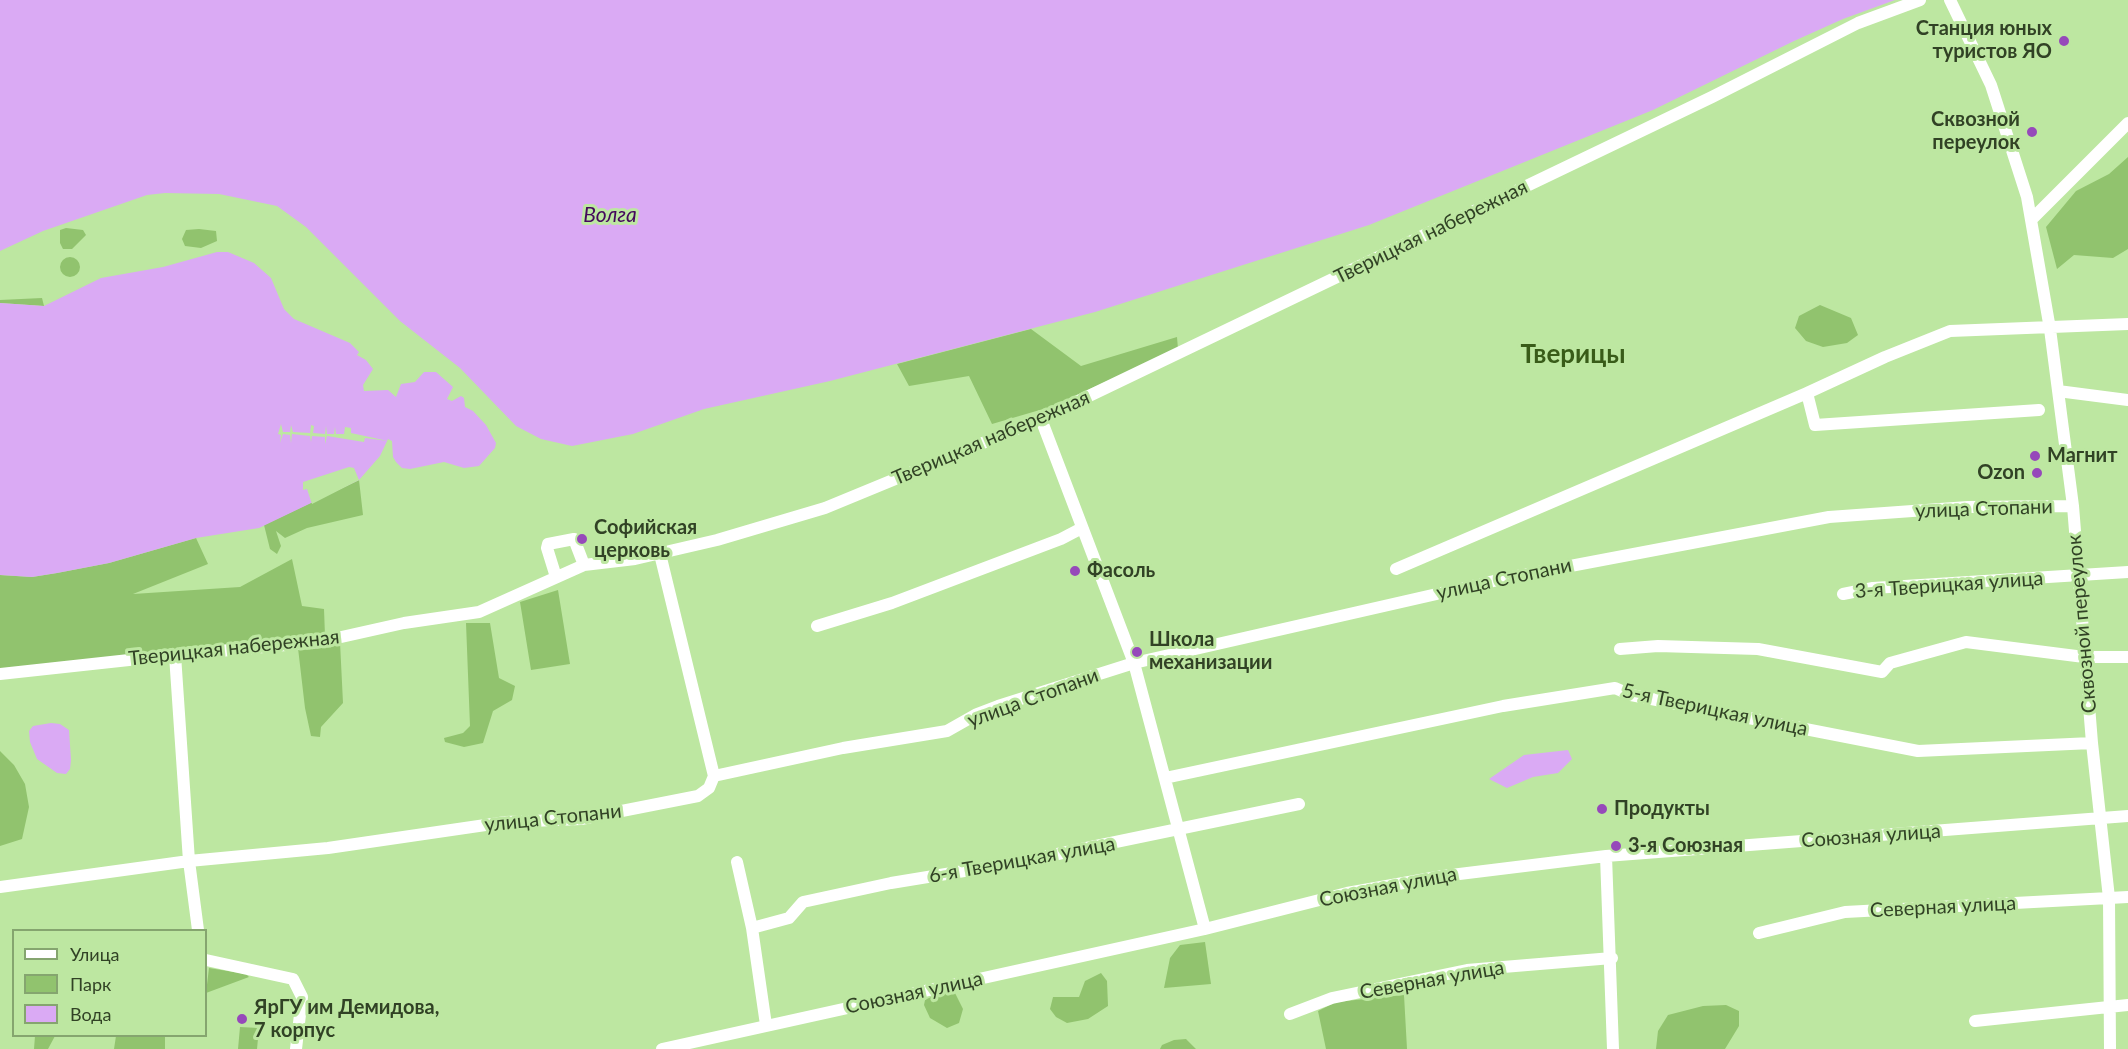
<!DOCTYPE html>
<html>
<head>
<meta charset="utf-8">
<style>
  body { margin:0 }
  #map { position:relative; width:2128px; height:1049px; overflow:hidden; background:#bde7a1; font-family:Lato,sans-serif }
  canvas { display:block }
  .legend { position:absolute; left:12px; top:929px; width:195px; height:108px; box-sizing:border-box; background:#bde7a1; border:2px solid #85a56f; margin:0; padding:8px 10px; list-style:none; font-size:18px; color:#314225 }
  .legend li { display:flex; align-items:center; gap:12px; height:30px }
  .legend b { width:30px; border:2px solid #85a56f }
</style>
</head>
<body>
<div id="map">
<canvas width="2128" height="1049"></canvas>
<ul class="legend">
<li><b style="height:8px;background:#fff"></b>Улица</li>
<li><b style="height:16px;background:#91c36e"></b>Парк</li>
<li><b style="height:16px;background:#daaaf4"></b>Вода</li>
</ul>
</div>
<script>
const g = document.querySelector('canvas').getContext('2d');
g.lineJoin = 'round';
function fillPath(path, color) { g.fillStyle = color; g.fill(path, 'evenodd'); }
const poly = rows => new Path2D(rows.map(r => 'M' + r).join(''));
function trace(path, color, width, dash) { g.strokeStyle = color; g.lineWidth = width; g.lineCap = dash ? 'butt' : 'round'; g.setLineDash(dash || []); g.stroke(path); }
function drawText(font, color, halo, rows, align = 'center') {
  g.font = font + ' Lato,sans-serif'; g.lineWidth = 6; g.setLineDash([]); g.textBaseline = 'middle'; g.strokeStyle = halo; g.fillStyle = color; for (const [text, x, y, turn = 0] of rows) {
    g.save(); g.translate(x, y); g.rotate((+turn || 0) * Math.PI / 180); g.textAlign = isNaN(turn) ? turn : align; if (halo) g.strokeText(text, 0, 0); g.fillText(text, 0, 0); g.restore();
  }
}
const green = poly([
  [2128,157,2128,249,2113,258,2074,255,2057,269,2046,227,2076,191,2109,174],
  [66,228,83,230,86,235,72,249,63,249,60,243,60,230],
  [199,229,216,231,217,241,201,248,185,246,182,239,186,230],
  '60 267a10 10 0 1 1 20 0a10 10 0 1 1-20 0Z',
  [42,298,44,306,0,303,0,300],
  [1820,305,1851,318,1858,335,1847,343,1823,347,1806,341,1795,328,1799,316],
  [1031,329,1081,366,1177,337,1178,349,1050,407,992,424,969,376,909,386,897,364],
  [359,480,363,515,307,528,285,538,276,531,281,546,277,554,270,549,264,525],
  [196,538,208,564,133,594,240,587,292,559,302,606,324,609,325,636,0,669,0,575,32,577,57,573,109,563],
  [558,590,570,664,531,670,520,602],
  [466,623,490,623,499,678,515,686,512,700,493,711,483,743,464,747,445,742,444,738,463,733,470,726],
  [340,642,343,703,321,727,320,737,311,736,305,708,298,648],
  [0,751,14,765,25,784,29,807,22,839,0,846],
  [1205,942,1211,984,1164,988,1170,958,1180,945],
  [209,968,246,974,249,977,206,993],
  [1101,973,1107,981,1108,1006,1088,1019,1067,1023,1056,1017,1050,1009,1053,997,1079,997,1085,981],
  [941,992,955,993,963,1009,959,1023,947,1028,930,1018,924,1005,925,1000],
  [1404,995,1407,1049,1326,1049,1318,1011,1336,1002],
  [1726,1005,1739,1011,1739,1026,1725,1049,1656,1049,1658,1031,1668,1015,1703,1006],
  [240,1027,259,1028,257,1049,238,1049],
  [35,1036,55,1036,48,1049,34,1049],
  [116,1036,165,1036,165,1049,114,1049],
  [1186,1039,1196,1049,1160,1049,1162,1045,1174,1040]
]);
const water = poly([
  [0,0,1895,0,1843,19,1794,41,1653,110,1369,225,1095,312,830,381,704,409,633,434,572,446,541,439,516,426,460,368,400,321,306,227,277,206,219,194,165,193,147,195,43,231,0,251],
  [217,252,228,252,254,263,271,278,284,309,294,319,350,343,359,352,357,355,366,360,373,369,363,385,364,391,388,390,396,397,401,384,415,382,424,372,436,372,453,387,447,399,452,401,461,396,464,398,465,407,473,411,486,425,496,443,495,448,479,466,464,468,444,462,410,469,402,468,396,462,393,457,392,441,388,439,380,456,359,480,259,528,196,538,109,563,57,573,32,577,0,575,0,303,44,306,101,278,163,267],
  [51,723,60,724,69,730,71,760,70,769,66,774,57,773,37,759,30,742,29,731,33,726],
  [1568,750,1572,759,1558,773,1533,777,1507,788,1489,779,1524,755]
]);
const pier = poly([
  [281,424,283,432,290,432,291,425,293,432,310,433,311,425,314,426,313,433,325,434,326,426,327,434,334,434,335,427,336,434,344,434,345,427,351,428,351,433,388,441,365,438,364,442,327,436,325,444,325,437,312,436,311,442,310,436,292,434,291,443,290,435,283,434,280,443,281,435,278,434],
  [349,467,354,468,359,480,312,504,307,489,303,490,303,482]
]);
const minor = poly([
  [1950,0,1991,85,2027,197,2050,329,2073,506,2092,743,2109,898,2110,1049],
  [2032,219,2128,123],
  [2058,391,2128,400],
  [2039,410,1815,425,1807,393,1885,357,1950,331,2128,324],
  [1041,419,1134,663,1205,929],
  [660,554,714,776],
  [1396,569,1807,393],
  [556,577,547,548,548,544,574,539,584,565],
  [1843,594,1873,588,2128,572],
  [817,626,892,603,1061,539,1082,528],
  [1620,649,1658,646,1758,649,1882,672,1890,663,1966,642,2084,657,2128,657],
  [175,655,189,861,198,930],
  [0,674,175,655,319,642,404,623,479,612,584,565,635,559,717,540,825,508,1041,419,1712,97,1858,23,1920,0],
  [714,776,843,748,947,731,977,714,998,706,1134,663,1507,578,1829,517,1968,507,2073,506],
  [1165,778,1503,706,1615,688,1631,695,1918,751,2092,743],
  [1606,856,1613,1049],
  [737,862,752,928,766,1025],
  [0,887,189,861,328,848,506,822,581,819,698,796,709,788,714,776],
  [752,928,789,918,803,902,891,883,1019,862,1299,804],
  [1759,933,1845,912,2128,897],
  [206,960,293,979,302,997,296,1049],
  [1290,1014,1332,998,1467,970,1612,958],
  [1975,1021,2128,1005],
  [662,1049,1205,929,1347,893,1443,876,1606,856,2128,816]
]);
const markers = [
  [2064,41,6,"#9649ba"],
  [2032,132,6,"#9649ba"],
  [2035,456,6,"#9649ba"],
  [2037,473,6,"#9649ba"],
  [582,539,6,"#9649ba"],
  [1075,571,6,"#9649ba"],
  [1137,652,6,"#9649ba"],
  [1602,809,6,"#9649ba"],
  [1616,846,6,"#9649ba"],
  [242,1019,6,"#9649ba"]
];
const poiNames = [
  ["Станция юных",2052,29,"right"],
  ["туристов ЯО",2052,52,"right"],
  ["Сквозной",2020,120,"right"],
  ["переулок",2020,143,"right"],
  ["Магнит",2047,456],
  ["Ozon",2025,473,"right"],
  ["Софийская",594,528],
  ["церковь",594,551],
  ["Фасоль",1087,571],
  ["Школа",1149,640],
  ["механизации",1149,663],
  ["Продукты",1614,809],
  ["3-я Союзная",1628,846],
  ["ЯрГУ им Демидова,",254,1008],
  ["7 корпус",254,1031]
];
const streetNames = [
  ["Тверицкая набережная",1431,232,-26],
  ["Тверицкая набережная",991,438,-23],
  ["улица Стопани",1984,509,-2],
  ["улица Стопани",1504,579,-12],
  ["3-я Тверицкая улица",1949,585,-4],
  ["Сквозной переулок",2082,624,-95],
  ["Тверицкая набережная",234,648,-6],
  ["улица Стопани",1033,698,-20],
  ["5-я Тверицкая улица",1715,710,12],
  ["улица Стопани",553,818,-6],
  ["Союзная улица",1871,836,-4],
  ["6-я Тверицкая улица",1022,860,-10],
  ["Союзная улица",1388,887,-11],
  ["Северная улица",1943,907,-3],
  ["Северная улица",1432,980,-10],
  ["Союзная улица",914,993,-12]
];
const waterNames = [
  ["Волга",610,215]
];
const districtNames = [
  ["Тверицы",1573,355]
];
fillPath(green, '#91c36e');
fillPath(water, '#daaaf4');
fillPath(pier, '#bde7a1');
trace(minor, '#fff', 12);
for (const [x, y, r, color] of markers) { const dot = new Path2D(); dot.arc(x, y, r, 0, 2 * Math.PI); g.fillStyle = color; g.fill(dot); trace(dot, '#bde7a1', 2); }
drawText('bold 20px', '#314225', '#bde7a1', poiNames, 'left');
drawText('20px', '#314225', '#bde7a1', streetNames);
drawText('italic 21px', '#44075c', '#bde7a1', waterNames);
drawText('bold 26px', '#395c19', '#bde7a1', districtNames);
</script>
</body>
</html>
